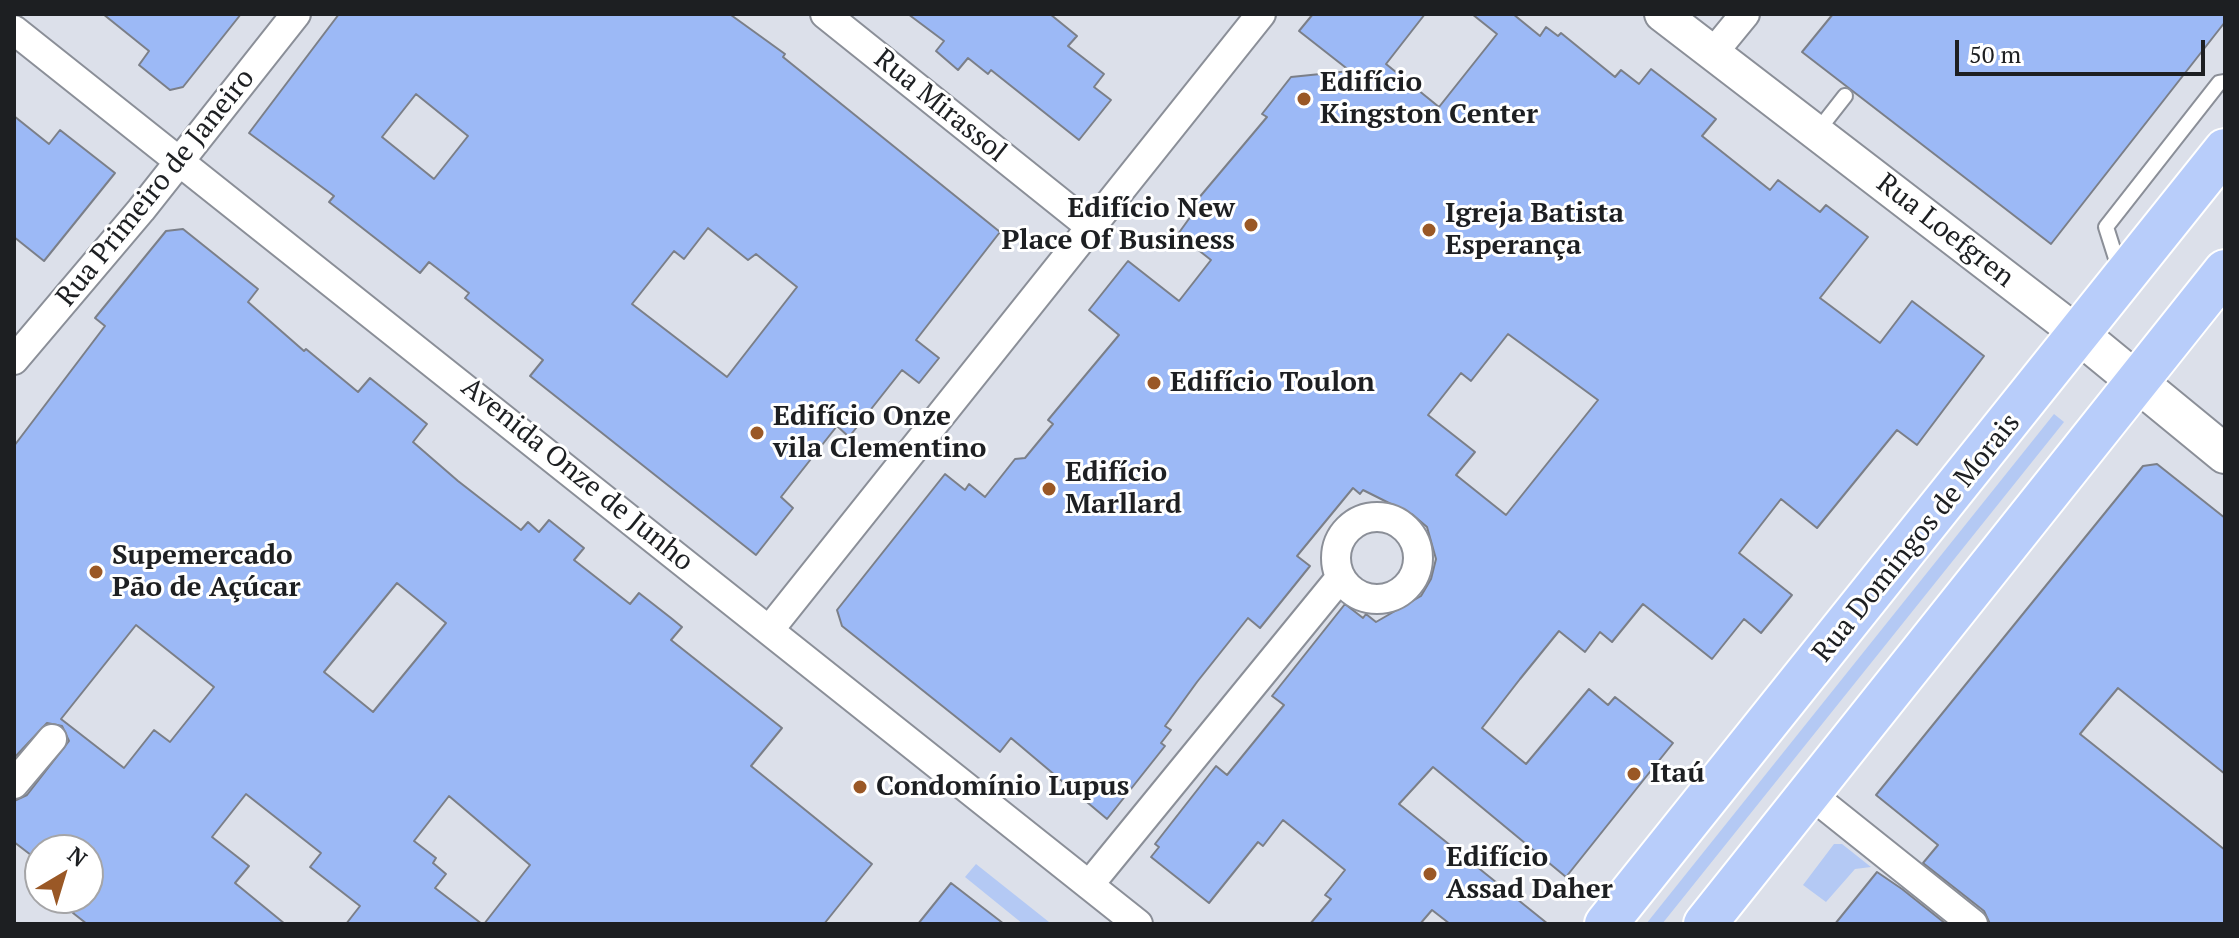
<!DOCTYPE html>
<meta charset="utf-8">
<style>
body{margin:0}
#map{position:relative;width:2239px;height:938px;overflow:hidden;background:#dce0ea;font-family:"PT Serif",serif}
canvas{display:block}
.frame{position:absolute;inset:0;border:16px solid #1d1f22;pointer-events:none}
.north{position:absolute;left:24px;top:834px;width:80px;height:80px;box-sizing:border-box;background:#fff;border:2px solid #a5a5a7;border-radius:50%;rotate:38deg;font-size:22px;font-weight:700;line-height:32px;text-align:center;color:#1d1f22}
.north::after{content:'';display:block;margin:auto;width:28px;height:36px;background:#9a5826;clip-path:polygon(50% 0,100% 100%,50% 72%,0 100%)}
.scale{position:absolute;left:1955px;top:40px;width:250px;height:36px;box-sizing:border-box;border:4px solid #1d1f22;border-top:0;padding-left:10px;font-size:24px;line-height:28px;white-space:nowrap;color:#1d1f22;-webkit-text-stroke:6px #fff;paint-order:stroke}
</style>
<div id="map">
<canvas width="2239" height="938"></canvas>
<div class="frame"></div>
<div class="north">N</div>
<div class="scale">50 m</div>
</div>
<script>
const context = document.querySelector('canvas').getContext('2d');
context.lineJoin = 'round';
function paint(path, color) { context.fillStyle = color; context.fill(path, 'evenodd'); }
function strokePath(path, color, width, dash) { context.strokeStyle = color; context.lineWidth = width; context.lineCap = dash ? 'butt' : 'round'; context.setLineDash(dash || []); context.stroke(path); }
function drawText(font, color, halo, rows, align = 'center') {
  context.font = font + ' "PT Serif",serif'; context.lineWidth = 6; context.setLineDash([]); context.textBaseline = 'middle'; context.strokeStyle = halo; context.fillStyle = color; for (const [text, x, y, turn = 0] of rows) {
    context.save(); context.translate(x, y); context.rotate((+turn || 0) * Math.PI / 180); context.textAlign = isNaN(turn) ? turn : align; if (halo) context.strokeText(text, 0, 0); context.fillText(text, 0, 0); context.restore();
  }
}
const green = new Path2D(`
 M2054 414 2064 422 1662 924H1646Z
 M1834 844H1842L1871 867 1855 869 1826 902 1803 885Z
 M976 864 1049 922 1047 924H1023L965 877Z`);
const building = new Path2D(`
 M103 14H241L183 87 170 90 139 65 149 51Z
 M339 14 731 15 785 54 783 57 1000 232 916 340 939 358 919 383 902 370 849 437 837 426 781 497 793 508 756 555 530 376 543 360 465 298 469 293 429 262 420 273 329 202 334 196 249 133ZM416 94 468 136 434 179 382 137ZM708 228 748 260 756 254 797 287 727 377 632 304 674 251 684 259Z
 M908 14H1050L1077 36 1068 46 1104 74 1094 87 1111 100 1079 140 991 70 988 74 968 58 958 70 936 51 944 41Z
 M1313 14H1425L1386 64 1439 107 1497 34 1472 14H1513L1540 36 1546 27 1558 36 1561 33 1615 77 1621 70 1639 84 1651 69 1716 119 1702 136 1770 190 1778 180 1820 212 1826 205 1868 237 1820 298 1880 343 1912 301 1984 356 1917 445 1897 430 1817 528 1781 499 1739 553 1792 595 1761 633 1744 619 1712 659 1643 604 1612 642 1600 632 1585 652 1559 631 1520 679 1482 728 1526 764 1589 689 1608 705 1615 697 1673 743 1566 877 1433 767 1399 804 1548 924H1450L1432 910 1420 924H1310L1331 899 1325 895 1345 870 1283 820 1263 846 1258 842 1209 903 1151 857 1159 847 1155 844 1216 766 1227 775 1284 705 1272 696 1345 604 1363 618 1366 614 1376 622 1421 596 1431 579 1436 559 1427 527 1413 515 1363 490 1360 494 1353 488 1297 556 1310 566 1260 628 1248 618 1197 682 1165 726 1171 730 1161 743 1165 746 1107 819 1011 738 1000 752 842 626 837 610 945 474 965 490 969 484 985 497 1015 459 1025 458 1053 424 1048 420 1119 335 1089 310 1128 261 1179 301 1211 260 1178 234 1191 216 1187 212 1267 117 1262 114 1291 77 1350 71 1299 31ZM1508 334 1598 400 1506 515 1456 475 1475 452 1428 415 1461 373 1471 381Z
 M1833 14H2225V22L2051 244 1802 52Z
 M14 116 49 144 60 130 115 173 44 261 14 237Z
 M183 229 258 289 248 302 304 351 306 349 358 392 370 378 427 424 413 442 458 481 521 530 528 522 539 532 549 520 584 548 574 560 630 604 639 593 671 618 682 627 671 640 782 728 751 766 872 864 824 924H484L530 865 449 796 414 841 436 858 433 863 446 874 435 888 482 924H346L360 906 310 867 321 853 246 794 212 837 249 866 235 883 285 924H87L73 913 78 906 67 898H88V850H40V862L14 842V801L27 795 69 741 62 726 47 723 14 758V446L105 326 95 318 166 231ZM397 583 446 623 373 712 324 672ZM136 625 214 687 170 742 154 730 124 768 61 719Z
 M2157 464 2225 518V774L2118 688 2080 734 2225 850V924H1990L1984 911 1923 863 1938 845 1876 795 2143 466Z
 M1877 872 1902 889 1946 924H1835Z
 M951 883 1004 924H918Z`);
const service = new Path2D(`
 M1816 133 1845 96
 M2120 271 2106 227 2219 83 2225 82`);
const minor = new Path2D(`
 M825 14 1092 228
 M14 30 1138 924
 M1713 53 1745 14
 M14 360 141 210 296 14
 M1336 558a41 41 0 1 1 82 0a41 41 0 1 1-82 0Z
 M770 629 1261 14
 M14 784 52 739
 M1809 793 1973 924
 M1089 885 1340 578`);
const tertiary = new Path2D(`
 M1662 14 2080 335`);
const secondary = new Path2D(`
 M2080 335 2225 454`);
const primary = new Path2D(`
 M1606 924 2225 150
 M1705 924 2225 271`);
const markers = [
 [1304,99,8,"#9a5826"],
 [1251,225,8,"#9a5826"],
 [1429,230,8,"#9a5826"],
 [1154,383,8,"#9a5826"],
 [757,433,8,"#9a5826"],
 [1049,489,8,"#9a5826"],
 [96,572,8,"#9a5826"],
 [1634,774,8,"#9a5826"],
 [860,787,8,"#9a5826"],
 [1430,874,8,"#9a5826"]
];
const poiNames = [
 ["Edifício",1320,83],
 ["Kingston Center",1320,115],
 ["Edifício New",1235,209,"right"],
 ["Place Of Business",1235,241,"right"],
 ["Igreja Batista",1445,214],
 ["Esperança",1445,246],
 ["Edifício Toulon",1170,383],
 ["Edifício Onze",773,417],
 ["vila Clementino",773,449],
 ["Edifício",1065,473],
 ["Marllard",1065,505],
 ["Supemercado",112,556],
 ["Pão de Açúcar",112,588],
 ["Itaú",1650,774],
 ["Condomínio Lupus",876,787],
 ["Edifício",1446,858],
 ["Assad Daher",1446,890]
];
const streetNames = [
 ["Rua Mirassol",940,106,39],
 ["Rua Primeiro de Janeiro",156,188,-51],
 ["Rua Loefgren",1945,231,38],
 ["Avenida Onze de Junho",577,475,39],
 ["Rua Domingos de Morais",1917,538,-51]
];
paint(green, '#b4c9f4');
paint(building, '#9cb9f6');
strokePath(building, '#7b7f88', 2);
strokePath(service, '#8b8f98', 18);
strokePath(minor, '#8b8f98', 32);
strokePath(tertiary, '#8b8f98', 38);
strokePath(secondary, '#8b8f98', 42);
strokePath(primary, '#fff', 46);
strokePath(service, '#fff', 14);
strokePath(minor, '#fff', 28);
strokePath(tertiary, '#fff', 34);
strokePath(secondary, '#fff', 38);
strokePath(primary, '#b8cdfa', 42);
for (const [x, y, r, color] of markers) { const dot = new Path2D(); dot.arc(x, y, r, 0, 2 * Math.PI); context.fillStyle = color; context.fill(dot); strokePath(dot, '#fff', 3); }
drawText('bold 28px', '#1d1f22', '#fff', poiNames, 'left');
drawText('28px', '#1d1f22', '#fff', streetNames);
</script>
